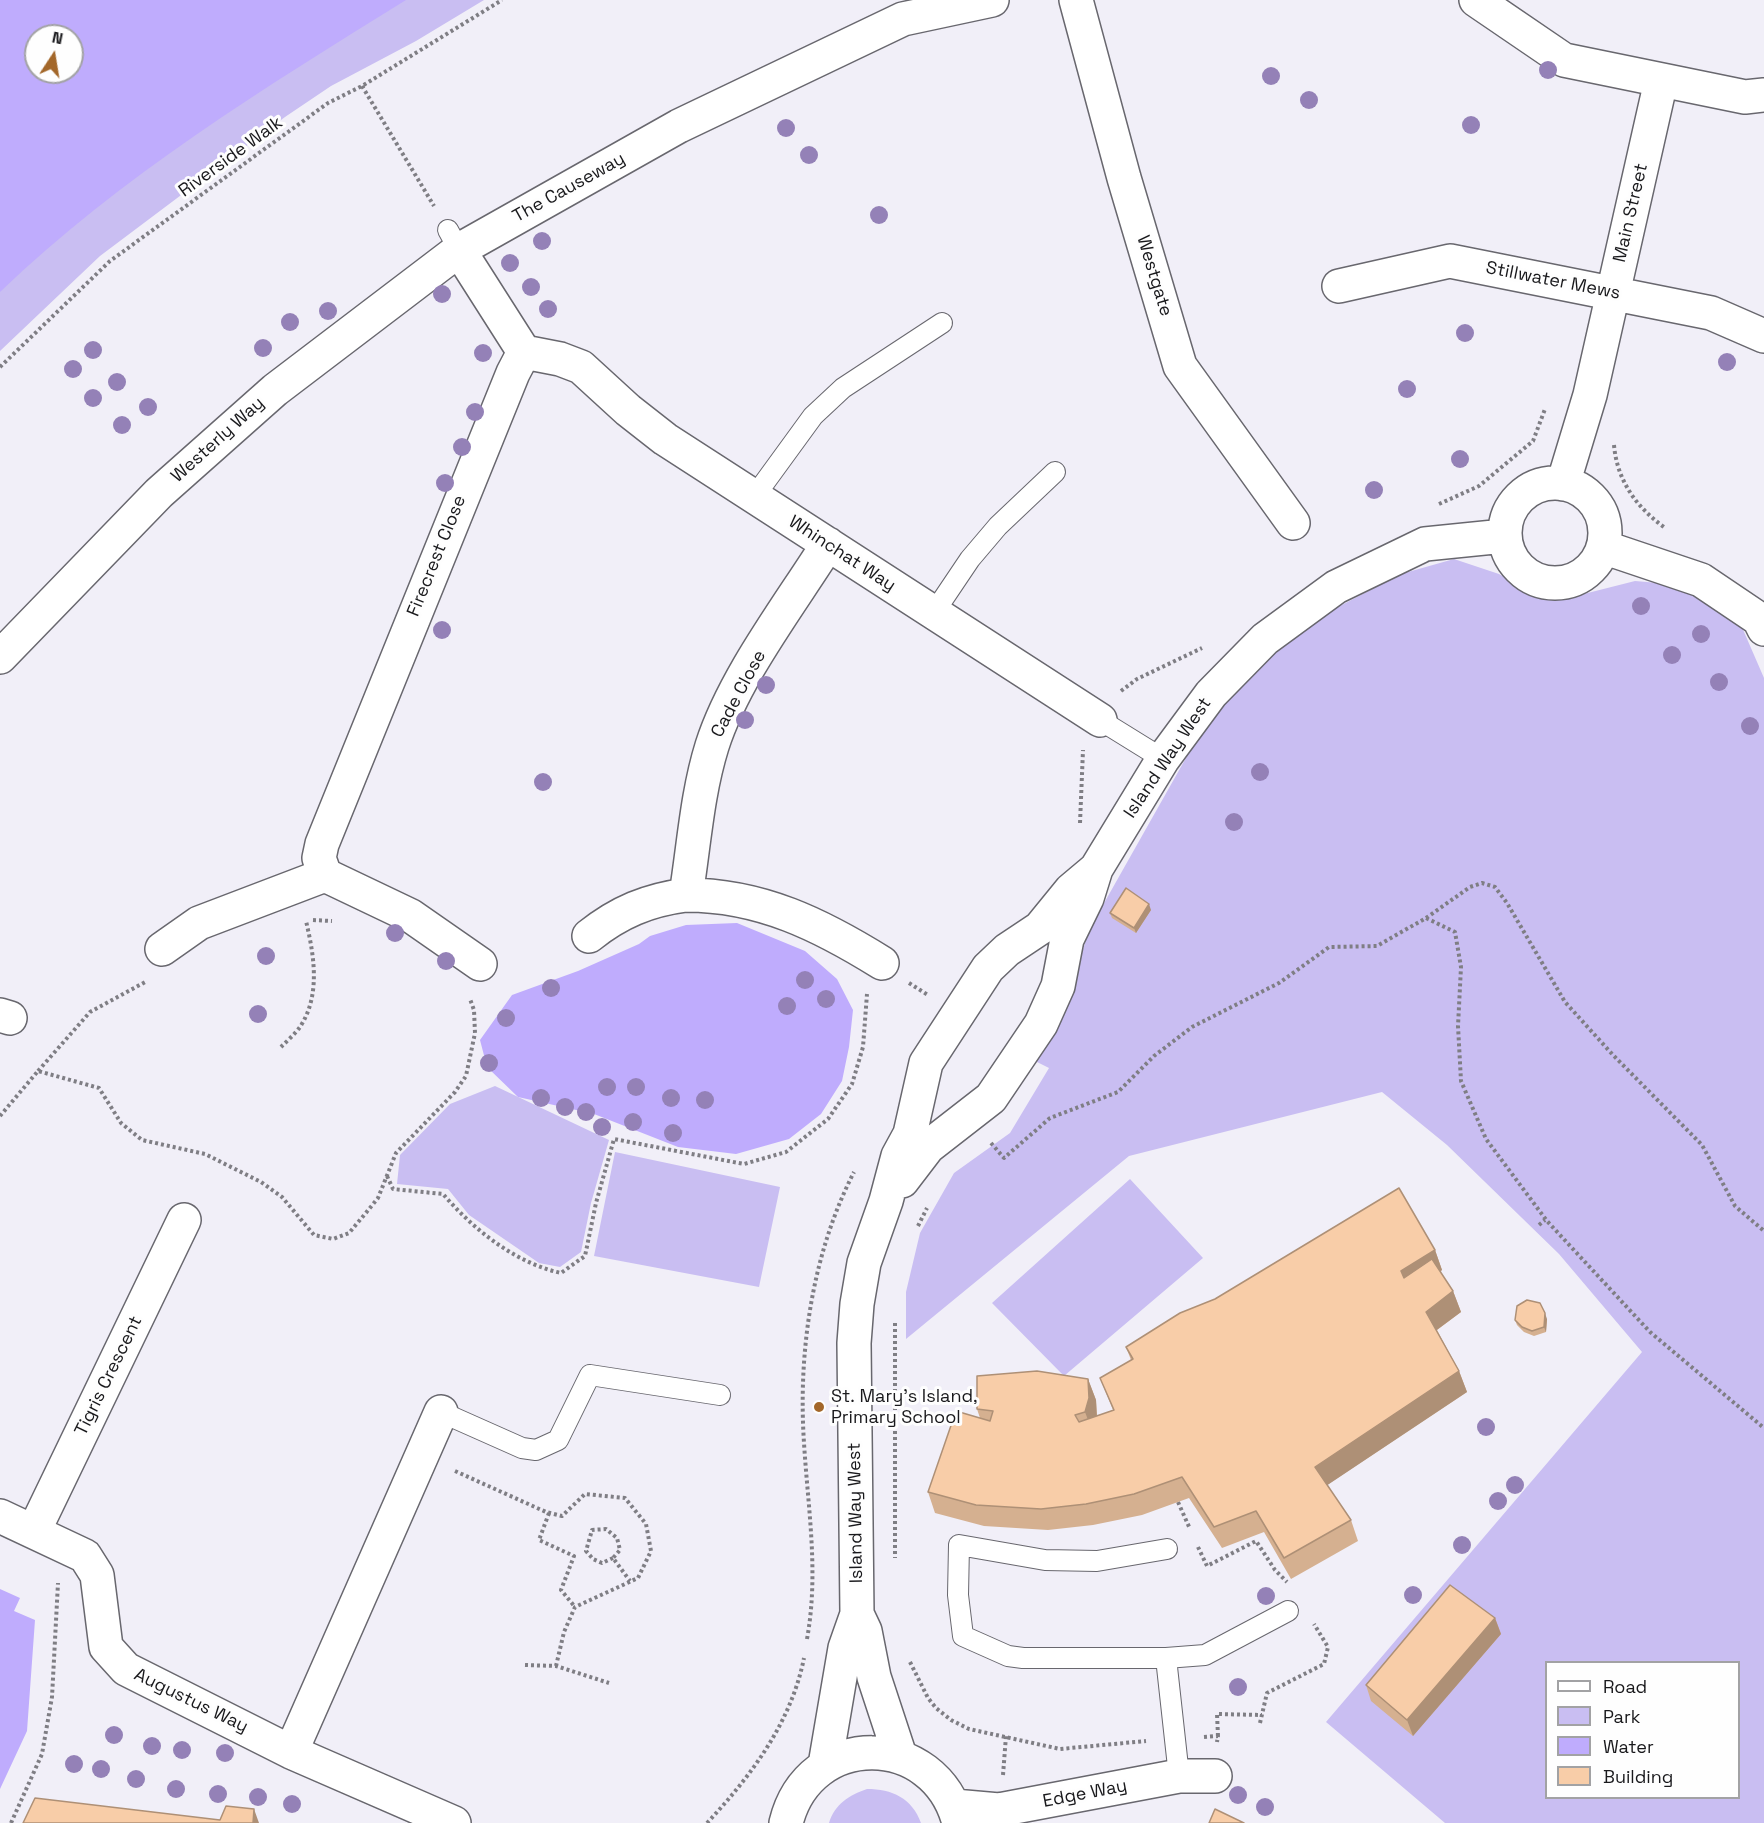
<!DOCTYPE html>
<style>
body{margin:0}
#map{position:relative;width:1764px;height:1823px;overflow:hidden;background:#f1eff8;font-family:"Space Grotesk",sans-serif}
canvas{display:block}
.legend{position:absolute;left:1545px;top:1661px;width:195px;height:138px;box-sizing:border-box;background:#fefefe;border:2px solid #a2a2a4;margin:0;padding:8px 10px;list-style:none;font-size:18px;color:#19191c}
.legend li{display:flex;align-items:center;gap:12px;height:30px}
.legend b{width:30px;border:2px solid #a2a2a4}
.north{position:absolute;left:24px;top:24px;width:60px;height:60px;box-sizing:border-box;background:#fefefe;border:2px solid #a2a2a4;border-radius:50%;rotate:12deg;font-size:16px;font-weight:700;line-height:24px;text-align:center;color:#19191c}
.north::after{content:'';display:block;margin:auto;width:21px;height:27px;background:#a3672a;clip-path:polygon(50% 0,100% 100%,50% 72%,0 100%)}
</style>
<div id="map">
<canvas width="1764" height="1823"></canvas>
<ul class="legend">
<li><b style="height:8px;background:#fff"></b>Road</li>
<li><b style="height:16px;background:#c9bef2"></b>Park</li>
<li><b style="height:16px;background:#bfacfd"></b>Water</li>
<li><b style="height:16px;background:#f8cda8"></b>Building</li>
</ul>
<div class="north">N</div>
</div>
<script>
const context = document.querySelector('canvas').getContext('2d');
context.lineJoin = 'round';
function paint(path, color) { context.fillStyle = color; context.fill(path, 'evenodd'); }
function strokePath(path, color, width, dash) { context.strokeStyle = color; context.lineWidth = width; context.lineCap = dash ? 'butt' : 'round'; context.setLineDash(dash || []); context.stroke(path); }
function drawText(font, color, halo, rows, align = 'center') {
  context.font = font + ' "Space Grotesk",sans-serif'; context.lineWidth = 6; context.setLineDash([]); context.textBaseline = 'middle'; context.strokeStyle = halo; context.fillStyle = color; for (const [text, x, y, turn = 0] of rows) {
    context.save(); context.translate(x, y); context.rotate((+turn || 0) * Math.PI / 180); context.textAlign = isNaN(turn) ? turn : align; if (halo) context.strokeText(text, 0, 0); context.fillText(text, 0, 0); context.restore();
  }
}
const green = new Path2D(`
 M123 0H484L416 41 331 86 285 117 100 256 0 351V108L72 72Z
 M1454 559 1499 574 1533 594 1564 599 1635 581 1670 584 1711 599 1741 625 1764 678V1823H1445L1326 1722 1642 1352 1559 1254 1447 1145 1382 1092 1129 1156 906 1339V1292L920 1233 954 1173 1010 1133 1049 1068 1031 1059 1069 992 1090 928 1217 703 1313 620 1401 574ZM1546 1662H1738V1798H1546Z
 M495 1086 609 1140 591 1203 581 1252 560 1267 539 1263 469 1215 448 1189 397 1184 400 1155 450 1104Z
 M615 1152 780 1187 759 1287 594 1256Z
 M1130 1179 1203 1258 1064 1376 992 1303Z
 M867 1789C892 1789 912 1798 921 1823H829C835 1804 849 1795 867 1789Z`);
const water = new Path2D(`
 M0 0H406C264 88 121 176 0 292ZM36 36H72V72H36Z
 M737 923 805 951 837 979 853 1010 849 1047 842 1081 821 1114 789 1139 736 1154 678 1147 594 1114 518 1097 487 1067 480 1040 512 995 578 971 639 944 650 936 686 925Z
 M0 1589 20 1598 14 1611 35 1620 27 1731 0 1789Z`);
const path = new Path2D(`
 M362 86 434 206
 M0 367 110 261 328 103 362 86 502 0
 M1614 445C1617 480 1636 507 1664 527
 M1439 504 1479 486 1533 441 1545 409
 M1121 691 1137 679 1202 648
 M1080 823 1083 750
 M1426 918 1470 887 1482 883 1495 887 1507 903 1565 1002 1613 1055 1702 1145 1735 1206 1764 1231
 M313 920 332 921
 M909 983 928 995
 M281 1047C287 1041 295 1034 300 1027 321 995 314 955 306 921
 M38 1071 90 1012 147 981
 M0 1116 38 1071 99 1088 121 1123 142 1140 205 1154 261 1182 282 1197 314 1235 333 1239 349 1233 365 1214 378 1198 396 1153 455 1092 466 1076 475 1033 474 1010 470 999
 M991 1143 1004 1158 1050 1118 1118 1092 1154 1056 1192 1027 1279 983 1329 947 1377 946 1426 918 1455 932 1461 967 1458 1026 1461 1081 1486 1139 1547 1221 1650 1332 1764 1428
 M387 1176 393 1189 443 1194C473 1229 515 1263 561 1273L585 1256 596 1203 614 1139 744 1164 786 1152 828 1119 852 1084 863 1047 867 994
 M1539 1225 1545 1220
 M918 1226 927 1208
 M895 1323V1558
 M455 1471 546 1512 562 1516 585 1494 625 1498 646 1524 651 1551 638 1578 575 1607 564 1632 556 1666
 M1178 1502 1190 1529
 M549 1513 539 1540 574 1556 561 1590 575 1607
 M1198 1547 1207 1566 1256 1541 1275 1570 1287 1582
 M613 1558 602 1563 593 1559 586 1551 592 1530 606 1529 617 1538 620 1550 613 1558 630 1581
 M807 1639C819 1573 808 1509 804 1443 798 1352 812 1254 854 1172
 M910 1662 928 1698 936 1708 951 1720 969 1729 1060 1749 1146 1741
 M525 1665 556 1666 609 1683
 M1260 1723 1267 1693 1324 1664 1328 1647 1314 1624
 M1218 1736 1217 1714 1262 1715
 M1204 1737 1218 1736 1217 1742
 M1003 1775 1006 1736
 M11 1823 42 1754 52 1697 58 1583
 M707 1823C751 1776 791 1723 804 1658`);
const service = new Path2D(`
 M448 230 459 250
 M754 497 813 416 843 388 942 323
 M933 614 970 559 998 526 1055 472
 M1100 720 1163 759
 M441 1412 522 1448 536 1450 558 1440 590 1375 720 1395
 M1167 1549 1097 1561 1045 1560 959 1545 958 1595 963 1636 1008 1656 1023 1658H1166L1179 1776
 M1166 1658 1205 1655 1288 1611`);
const minor = new Path2D(`
 M1076 0 1124 178 1180 366 1293 523
 M1476 0 1564 60 1745 97 1764 95
 M1339 286 1450 261 1711 313 1764 336
 M524 352 560 359 581 367 628 410 665 439 1100 720
 M1505 533a50 50 0 1 1 100 0a50 50 0 1 1-100 0Z
 M1563 484 1590 395 1661 81
 M1603 547 1701 580 1759 619 1764 629
 M0 657 159 493 275 390 459 250 679 126 903 19 992 0
 M325 875 411 916 480 964
 M686 895C761 895 821 925 882 963
 M589 936C619 912 648 900 686 895 694 845 697 794 712 746 734 677 789 606 828 544
 M162 949 199 923 325 875 319 858 322 844 513 373 524 352 459 250
 M0 1015 10 1018
 M902 1181 928 1147 991 1098 1041 1024 1058 986 1067 939 1087 898 1096 869 1163 759 1211 694 1265 639 1336 587 1425 544 1504 536
 M0 1516 85 1556 97 1575 106 1647 126 1669 291 1752 454 1823
 M34 1531 184 1220
 M857 1614 865 1631 874 1677 900 1756
 M291 1752 441 1412
 M825 1765 845 1648 857 1614 854 1343 857 1304 864 1263 886 1201 898 1156 910 1134 926 1063 988 968 1007 950 1040 928 1071 890 1096 869
 M954 1806 999 1810 1179 1776H1215
 M786 1823C809 1729 935 1730 959 1823`);
const trees = [
 [1548,70],
 [1271,76],
 [1309,100],
 [1471,125],
 [786,128],
 [809,155],
 [879,215],
 [542,241],
 [510,263],
 [531,287],
 [442,294],
 [548,309],
 [328,311],
 [290,322],
 [1465,333],
 [263,348],
 [93,350],
 [483,353],
 [1727,362],
 [73,369],
 [117,382],
 [1407,389],
 [93,398],
 [148,407],
 [475,412],
 [122,425],
 [462,447],
 [1460,459],
 [445,483],
 [1374,490],
 [1641,606],
 [442,630],
 [1701,634],
 [1672,655],
 [1719,682],
 [766,685],
 [745,720],
 [1750,726],
 [1260,772],
 [543,782],
 [1234,822],
 [395,933],
 [266,956],
 [446,961],
 [805,980],
 [551,988],
 [826,999],
 [787,1006],
 [258,1014],
 [506,1018],
 [489,1063],
 [607,1087],
 [636,1087],
 [541,1098],
 [671,1098],
 [705,1100],
 [565,1107],
 [586,1112],
 [633,1122],
 [602,1127],
 [673,1133],
 [1486,1427],
 [1515,1485],
 [1498,1501],
 [1462,1545],
 [1413,1595],
 [1266,1596],
 [1238,1687],
 [114,1735],
 [152,1746],
 [182,1750],
 [225,1753],
 [74,1764],
 [101,1769],
 [136,1779],
 [176,1789],
 [218,1794],
 [1238,1795],
 [258,1797],
 [292,1804],
 [1265,1807]
];
const wall = new Path2D(`
 M1151 910 1136 933 1112 918 1110 913Z
 M1435 1250 1442 1270 1440 1272 1453 1291 1461 1312 1437 1330 1459 1371 1467 1392 1327 1485 1351 1520 1358 1541 1291 1579 1264 1532 1222 1548 1189 1498 1142 1515 1093 1525 1048 1530 984 1526 935 1513 928 1492 980 1418 977 1409 1088 1379 1096 1400 1097 1416 1113 1410 1100 1378 1131 1360 1126 1347Z
 M1547 1319 1546 1332 1534 1336 1524 1332 1517 1325 1515 1320Z
 M1495 1618 1501 1634 1413 1736 1371 1701 1366 1685Z`);
const shadedWall = new Path2D(`
 M1149 904 1151 910 1136 933 1134 928Z
 M1435 1250 1442 1270 1409 1292 1401 1271Z
 M1453 1291 1461 1312 1434 1332 1426 1312Z
 M1545 1313 1547 1319 1546 1332 1544 1327Z
 M1459 1371 1467 1392 1323 1488 1315 1467Z
 M1088 1379 1096 1400 1097 1419 1093 1433 1085 1412Z
 M1495 1618 1501 1634 1413 1736 1407 1720Z
 M254 1809 259 1823H253Z`);
const building = new Path2D(`
 M1126 888 1149 904 1134 928 1110 913Z
 M1399 1188 1435 1250 1401 1271 1404 1278 1432 1259 1453 1291 1426 1312 1459 1371 1315 1467 1351 1520 1284 1558 1256 1511 1214 1527 1182 1477 1134 1494 1086 1504 1041 1509 976 1505 928 1492 956 1411 990 1421 993 1411 977 1409V1376L1037 1371 1088 1379 1089 1398 1085 1412 1075 1415 1079 1422 1114 1410 1100 1378 1133 1359 1126 1347 1180 1313 1215 1299Z
 M1527 1300 1540 1303 1545 1313 1544 1327 1532 1331 1522 1327 1515 1320 1517 1306Z
 M1450 1585 1495 1618 1407 1720 1366 1685Z
 M35 1798 220 1820 226 1806 254 1809 253 1823H23Z
 M1215 1809 1244 1823H1209Z`);
const markers = [
 [819,1407,6,"#a3672a"]
];
const streetNames = [
 ["Riverside Walk",231,157,-36],
 ["The Causeway",569,188,-29],
 ["Main Street",1631,213,-77],
 ["Westgate",1154,276,73],
 ["Stillwater Mews",1553,281,11],
 ["Westerly Way",218,440,-42],
 ["Whinchat Way",842,554,33],
 ["Firecrest Close",437,556,-68],
 ["Cade Close",739,694,-62],
 ["Island Way West",1168,758,-56],
 ["Tigris Crescent",109,1376,-64],
 ["Island Way West",856,1513,-91],
 ["Augustus Way",191,1701,26],
 ["Edge Way",1085,1794,-11]
];
const poiNames = [
 ["St. Mary's Island,",831,1397],
 ["Primary School",831,1418]
];
paint(green, '#c9bef2');
paint(water, '#bfacfd');
strokePath(service, '#68676e', 22);
strokePath(minor, '#68676e', 36);
strokePath(path, '#7f7e84', 4, [3, 3]);
strokePath(service, '#fff', 20);
strokePath(minor, '#fff', 33);
context.fillStyle = '#9481b7';
for (const [x, y] of trees) { context.beginPath(); context.arc(x, y, 9, 0, 2 * Math.PI); context.fill(); }
paint(wall, '#d5b090');
paint(shadedWall, '#ae9076');
paint(building, '#f8cda8');
strokePath(building, '#ae9076', 1.5);
for (const [x, y, r, color] of markers) { const dot = new Path2D(); dot.arc(x, y, r, 0, 2 * Math.PI); context.fillStyle = color; context.fill(dot); strokePath(dot, '#fefefe', 2); }
drawText('18px', '#19191c', '#fefefe', streetNames);
drawText('18px', '#19191c', '#fefefe', poiNames, 'left');
</script>
